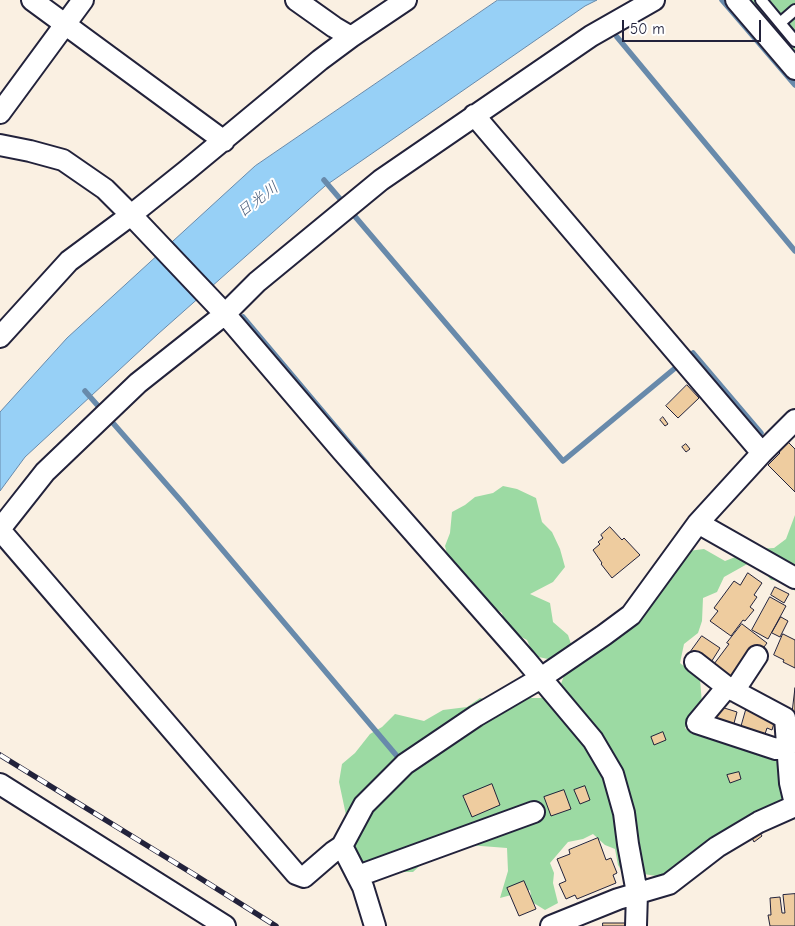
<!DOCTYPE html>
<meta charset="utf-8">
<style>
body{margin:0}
#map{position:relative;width:795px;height:926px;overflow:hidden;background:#faf0e2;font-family:"Comic Neue",sans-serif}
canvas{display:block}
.scale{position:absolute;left:622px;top:20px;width:139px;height:22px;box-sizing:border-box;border:2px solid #22223b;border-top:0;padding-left:6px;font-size:15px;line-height:18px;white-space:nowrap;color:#22223b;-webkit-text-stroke:4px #fff;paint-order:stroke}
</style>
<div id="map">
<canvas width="795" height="926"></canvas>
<div class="scale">50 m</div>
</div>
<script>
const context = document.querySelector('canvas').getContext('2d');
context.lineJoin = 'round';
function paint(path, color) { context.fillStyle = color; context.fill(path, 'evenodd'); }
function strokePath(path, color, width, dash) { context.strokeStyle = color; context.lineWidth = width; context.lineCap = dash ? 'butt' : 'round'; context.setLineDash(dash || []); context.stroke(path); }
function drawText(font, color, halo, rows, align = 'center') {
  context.font = font + ' "Comic Neue","Klee One",sans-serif'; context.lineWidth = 4; context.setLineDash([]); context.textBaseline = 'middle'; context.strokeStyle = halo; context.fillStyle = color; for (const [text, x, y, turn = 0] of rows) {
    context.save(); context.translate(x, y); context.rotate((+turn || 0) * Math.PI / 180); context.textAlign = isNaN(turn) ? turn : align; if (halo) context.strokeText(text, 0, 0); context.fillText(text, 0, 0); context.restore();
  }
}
const green = new Path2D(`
 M749 0H795V75L790 57 794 52 778 32H772L748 8Z
 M503 486 517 489 536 498 542 522 552 532 560 549 565 567 553 582 530 594 550 603 553 622 568 635 573 650 595 649 608 646 621 628 642 619 648 604 663 590 667 571 682 563 688 551 704 549 725 561 756 549 774 548 786 539 795 515V591L786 581 771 580 761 568 749 563 724 577 717 592 703 598 702 621 698 633 684 644 680 663 700 679 702 704 685 728 692 734 693 727 782 757 786 802 698 854 696 850V853L662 877 644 874 629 883 618 865 615 849 605 845 593 834 583 839 568 842 550 863 554 873 553 883 558 903 545 910 532 902 530 890 500 898 508 871 507 848 468 845 429 857 413 872H392L358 863 352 850 354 836 346 815 339 782 342 764 355 753 370 734 382 727 395 714 424 721 443 710 467 707 480 698 501 703 519 698H541L561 684 566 670 548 659 534 656 527 640 506 629 502 613 477 595 464 573 449 562 445 546 450 533 452 512 465 505 475 497 493 493Z`);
const water = new Path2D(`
 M498 0H597L585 6 325 186 158 334 25 457 0 491V412L67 338 255 166Z`);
const stream = new Path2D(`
 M722 0 795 85
 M617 37 795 251
 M324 180 563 461 680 364
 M243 317 367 464
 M693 353 761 433
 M85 391 182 502 402 762`);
const building = new Path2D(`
 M687 385 699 398 678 418 666 406Z
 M663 417 668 424 665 426 660 420Z
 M786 440 795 449V492L768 465 780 453 776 449Z
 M686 444 690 449 686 452 682 447Z
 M610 527 622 540 624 538 640 555 612 578 601 564 602 563 593 550 600 544 598 542 603 538 601 535Z
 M748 573 762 583 754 595 757 597 750 607 754 610 745 621 743 620 731 636 710 621 718 611 714 608 734 581 740 585Z
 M775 587 789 594 784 603 771 595Z
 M770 597 786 606 768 639 752 630Z
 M781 617 788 621 780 637 772 633Z
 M742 624 767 643 761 651 755 646 747 657 731 683 711 668 729 644 727 643Z
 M783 634 795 640V668L783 662 784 660 774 655Z
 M702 636 720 648 708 667 689 654Z
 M795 688V717L792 716Z
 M718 706 737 712 733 727 714 721Z
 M746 710 770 717 769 721 774 723 772 730 767 728 765 734 763 733 762 737 740 731Z
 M663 732 666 740 654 745 651 737Z
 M739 772 741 779 730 783 727 775Z
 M492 784 500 805 472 817 463 796Z
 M585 786 590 800 580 804 574 790Z
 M564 790 571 809 551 816 544 797Z
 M760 833 762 836 754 842 752 838Z
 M598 838 606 860 611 858 617 873 613 875 616 883 577 899 575 895 566 899 559 884 566 881 557 859 570 854 569 850Z
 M524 881 536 909 519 916 507 888Z
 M795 894V926H770L768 915H771L770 898 780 897 782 913H785L783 895Z
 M603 923H627V926H603Z`);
const lane = new Path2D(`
 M761 0 795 41
 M780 23 795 10`);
const street = new Path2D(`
 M32 0 224 141
 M296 0 334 27 351 37
 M736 0 795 69
 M0 113 83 0
 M474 115 762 453
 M0 145 30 151 63 160 105 189 135 219 225 314 342 451 525 659 593 740 613 774 624 813 628 844 637 893 636 926
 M0 337 69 261 131 215 186 171 320 60 351 37 406 0
 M698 523 795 578
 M0 529 45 472 138 383 225 314 257 282 381 180 591 36 654 0
 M0 530 296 874 304 877 333 852 342 846 364 805 405 764 476 716 541 678 604 635 631 615 698 523 762 453 795 420
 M695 662 727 687 785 718 790 783 795 804
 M727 687 697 723 776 749 787 746
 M734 691 757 656
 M0 784 225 926
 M342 846 363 887 375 926
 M358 876 534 812
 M551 926 618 899 669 884 717 847 759 822 795 806`);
const rail = new Path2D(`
 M0 755 195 875 276 926`);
const waterNames = [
 ["日光川",258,200,-37]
];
paint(green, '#9cdaa3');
paint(water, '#97d0f6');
strokePath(water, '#688aab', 1);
strokePath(stream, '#688aab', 5.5);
paint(building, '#eecc9f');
strokePath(building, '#22223b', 1);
strokePath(lane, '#22223b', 14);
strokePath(street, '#22223b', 24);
strokePath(lane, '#fff', 10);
strokePath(street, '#fff', 20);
strokePath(rail, '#22223b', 5.5);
strokePath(rail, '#fff', 4, [11]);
drawText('italic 16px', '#4b5f7c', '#fff', waterNames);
</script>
